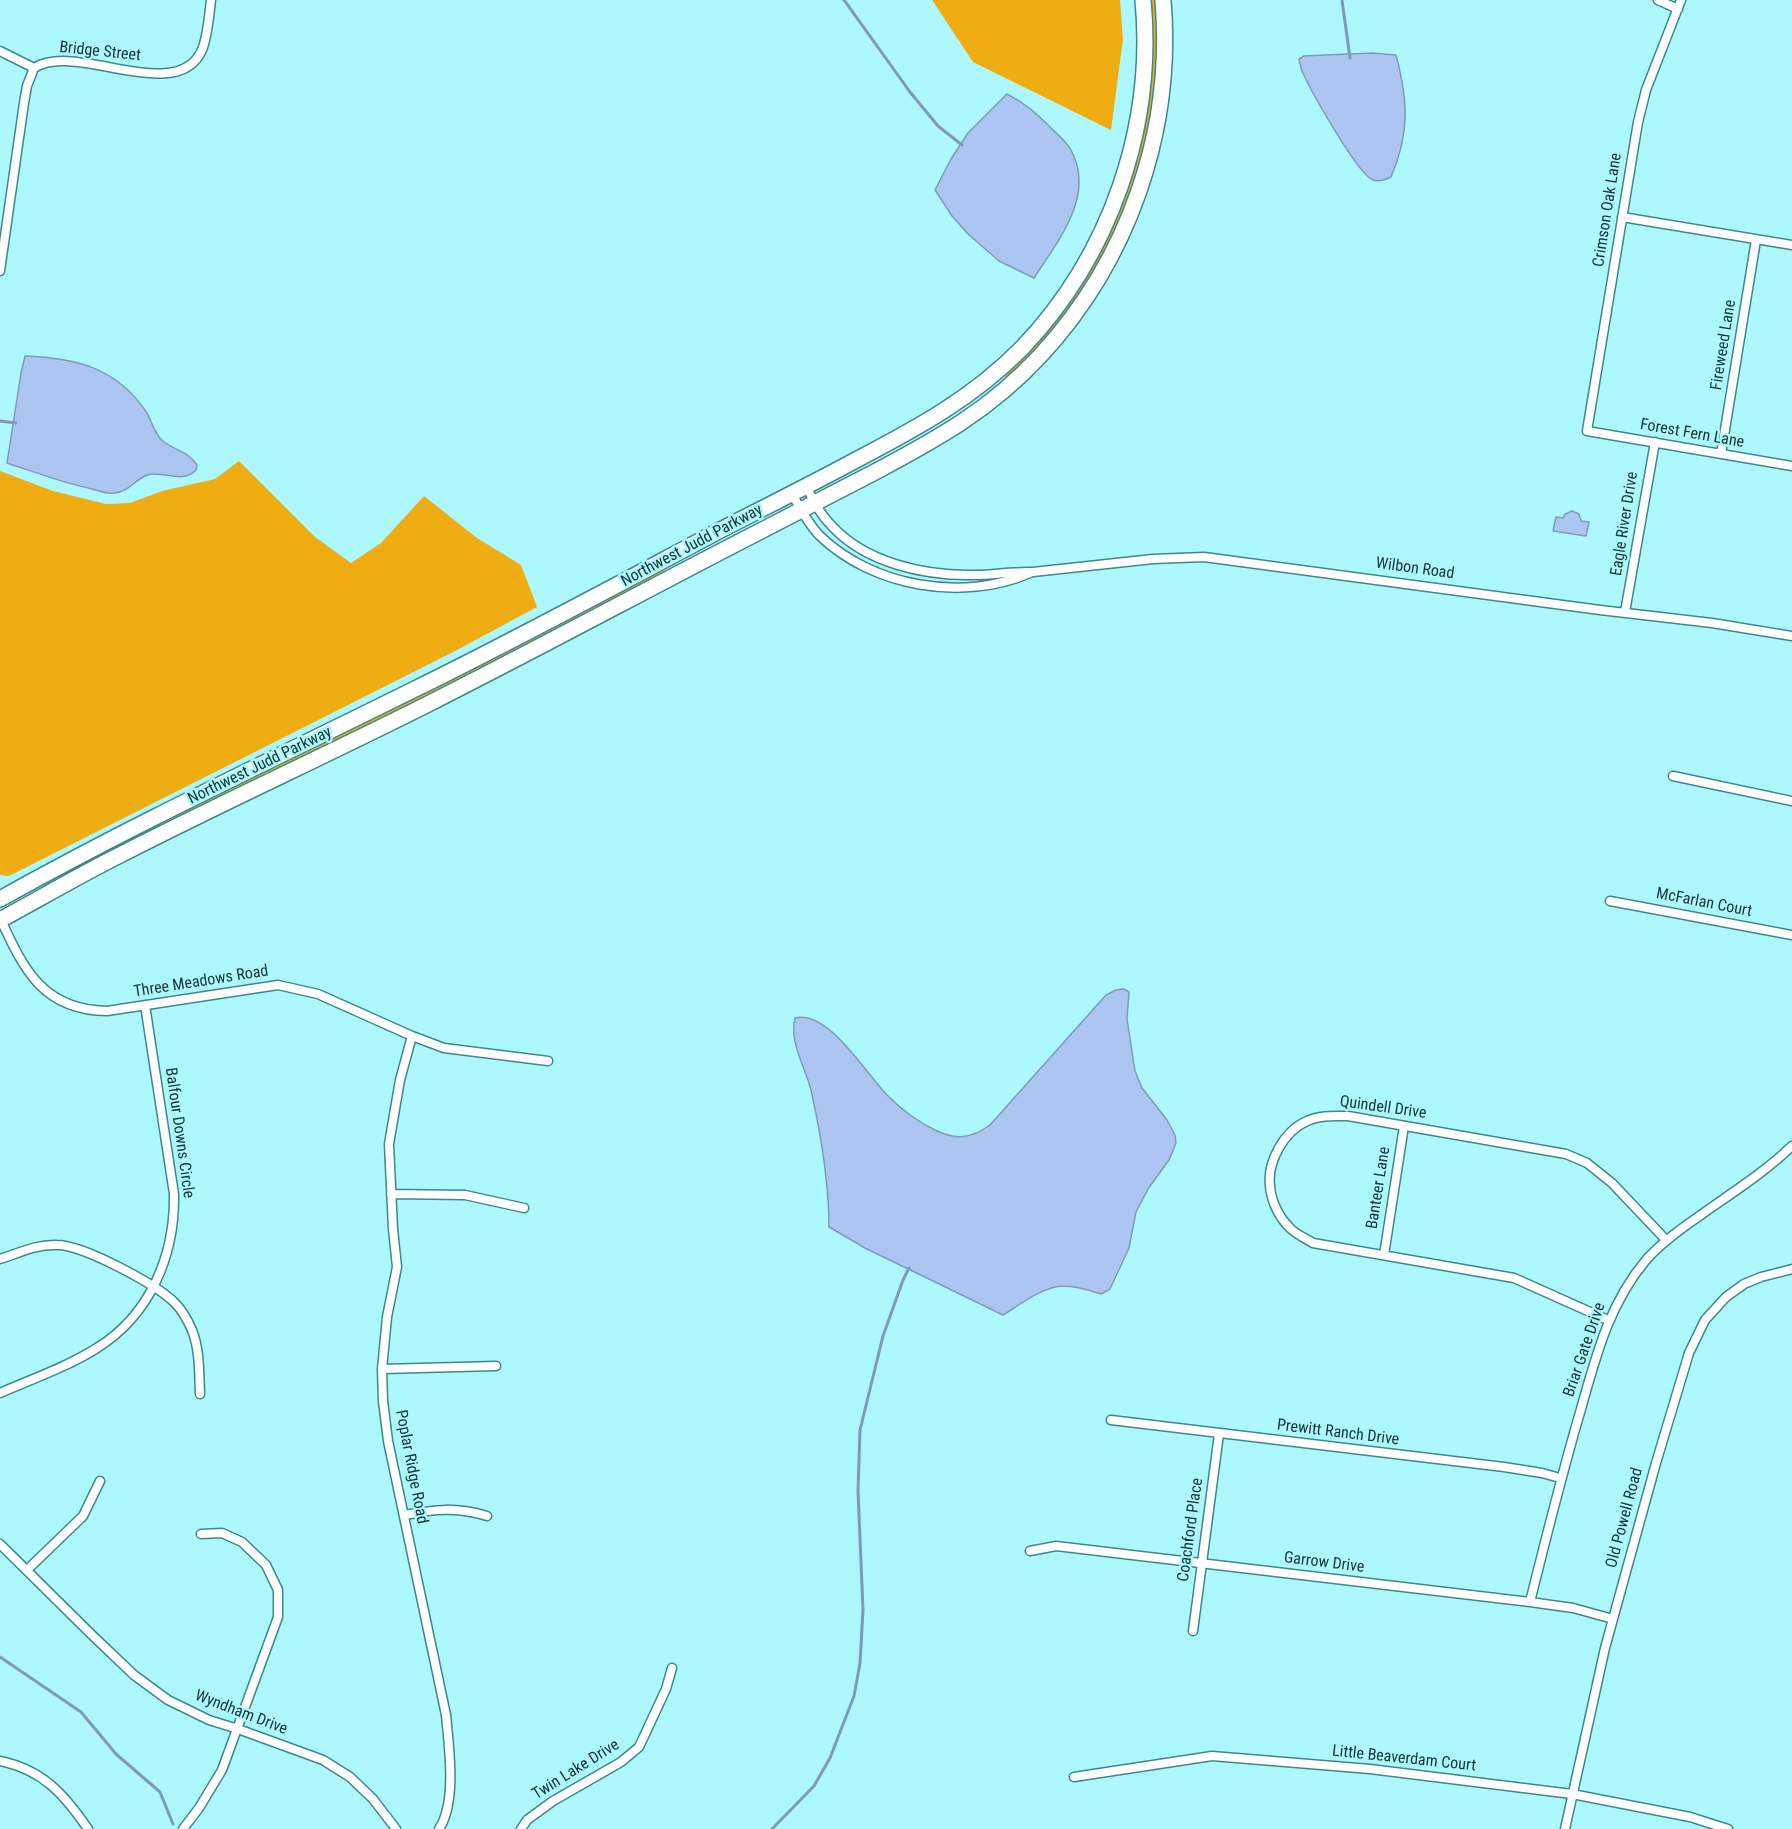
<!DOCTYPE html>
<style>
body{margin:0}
canvas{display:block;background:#adf8fc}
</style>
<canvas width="1792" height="1829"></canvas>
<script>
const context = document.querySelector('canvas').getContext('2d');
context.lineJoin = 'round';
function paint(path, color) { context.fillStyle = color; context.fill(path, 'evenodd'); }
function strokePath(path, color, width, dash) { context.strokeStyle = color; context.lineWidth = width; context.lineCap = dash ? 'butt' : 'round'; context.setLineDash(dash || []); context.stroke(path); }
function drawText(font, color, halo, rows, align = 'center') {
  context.font = font + ' "Roboto Condensed",sans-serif'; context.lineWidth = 5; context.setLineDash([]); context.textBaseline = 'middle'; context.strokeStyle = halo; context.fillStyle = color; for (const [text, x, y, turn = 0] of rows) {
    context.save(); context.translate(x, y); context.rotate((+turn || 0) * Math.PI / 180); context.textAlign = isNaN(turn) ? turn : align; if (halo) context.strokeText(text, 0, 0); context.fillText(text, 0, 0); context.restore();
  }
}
const green = new Path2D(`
 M932 0H1120L1123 39 1111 130 973 62Z
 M1149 0H1157V82L1143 161 1120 223 1093 276 1047 339 1008 379 1005 376 1038 339 1115 218Z
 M239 461 315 537 351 563 381 543 424 496 477 538 521 565 537 607 457 650 9 876 0 875V471L53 491 106 504 130 503 162 491 215 479Z
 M662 568 664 571 641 587 407 708 142 837 140 834 159 821Z`);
const water = new Path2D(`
 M1372 53 1396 55C1408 100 1410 133 1391 177 1385 180 1379 182 1373 180 1358 175 1311 91 1303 73 1301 69 1300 64 1299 59L1304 56Z
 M1007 94C1025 103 1037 114 1051 128 1058 135 1068 143 1072 152 1095 197 1057 242 1034 278L999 261 968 234 952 216 935 190 951 159 968 133Z
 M25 356C75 358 115 367 145 410 152 420 154 435 164 442 177 452 185 449 197 465L196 470C184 483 167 473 152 474 138 475 130 492 115 493 108 494 99 491 92 489 63 483 35 472 7 463L21 373Z
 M1572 511 1579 514 1581 521 1589 522 1586 536 1553 531 1556 517 1563 518 1565 514Z
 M1124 989 1129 992 1127 1019 1135 1071 1142 1088 1167 1120 1175 1135 1176 1143 1169 1160 1148 1189 1136 1212 1129 1248 1110 1289 1101 1294C1089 1290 1076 1286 1063 1286 1044 1286 1019 1305 1003 1315L865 1248 829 1227C829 1180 821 1135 811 1090 805 1066 789 1043 795 1018 828 1009 867 1075 887 1095 901 1109 916 1121 935 1130 955 1140 971 1139 990 1125L1106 995 1116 990Z`);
const stream = new Path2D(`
 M844 0 910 92 938 126 962 145
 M1342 0 1350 58
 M0 421 16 423
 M0 1657 81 1712 116 1754 160 1792 173 1824
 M772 1829 814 1786 830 1758 854 1696 860 1663 863 1610 858 1491 860 1430 883 1336 903 1280 909 1268`);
const street = new Path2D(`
 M1658 0 1678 9
 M1681 0 1646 90 1638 122 1587 431 1792 466
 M0 51 34 68
 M1622 217 1792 245
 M0 271 24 103 27 86 34 68C76 41 177 106 202 50 208 35 209 16 211 0
 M1721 454 1756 240
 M806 486C813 500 820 514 831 525 865 563 925 576 974 575 994 575 1013 571 1033 572L1153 559 1204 557 1600 610 1712 623 1792 636
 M792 494C800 508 808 524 820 536 873 587 963 602 1030 573
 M1625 612 1655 442
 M1673 776 1792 801
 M1610 901 1792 935
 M0 918C24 970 43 1010 107 1011L278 985 318 994 412 1036 444 1048 548 1061
 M412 1036 400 1080 389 1144 393 1229 397 1267 387 1317 382 1369 383 1401 388 1441 446 1715C449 1747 457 1802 439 1829
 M391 1194 465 1195 524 1208
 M1384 1255 1404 1126
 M0 1259C19 1253 37 1244 57 1245 83 1245 156 1284 175 1303 182 1310 188 1321 192 1330 200 1350 199 1373 200 1394
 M1608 1320 1514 1278 1313 1243C1305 1238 1295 1234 1289 1227 1279 1217 1271 1201 1270 1186 1267 1162 1284 1131 1307 1121 1320 1115 1334 1116 1348 1116L1566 1154 1587 1163 1612 1183 1666 1240
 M382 1369 496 1366
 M0 1393C32 1379 67 1367 97 1348 150 1315 175 1256 174 1194L145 1005
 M1111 1420 1504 1467 1542 1473 1560 1478
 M405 1515C435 1509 456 1507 487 1516
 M0 1544 92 1635 134 1675 168 1700 209 1720 238 1729 323 1760 350 1777 373 1799 396 1829
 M1030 1551 1056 1546 1530 1602 1573 1608 1613 1619
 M27 1570 83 1516 100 1481
 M1530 1602C1546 1538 1562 1473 1581 1409 1596 1356 1609 1304 1646 1260 1661 1243 1679 1230 1698 1217 1730 1194 1764 1173 1792 1146
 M1193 1631 1219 1434
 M0 1761C43 1770 64 1794 88 1829
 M1074 1777 1212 1756 1370 1769 1572 1794 1690 1817 1728 1829
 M183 1829 199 1808 222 1770 278 1617V1590L266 1565 242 1542 222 1533 201 1534
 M521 1829 527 1820 553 1801 621 1762 639 1747 666 1689 672 1668
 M1565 1829 1605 1648 1656 1463 1689 1353 1705 1320 1726 1297 1744 1284 1761 1277 1792 1269`);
const highway = new Path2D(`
 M0 899C136 823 276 758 415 689 515 640 613 587 711 535 759 510 808 486 856 460 917 428 973 398 1022 348 1110 256 1155 127 1143 0
 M0 920C39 899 78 876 118 856 221 803 327 755 430 703 527 654 622 603 718 553 770 526 821 500 873 473 937 439 990 410 1040 356 1129 260 1174 130 1163 0`);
const streetNames = [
 ["Bridge Street",100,52,6],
 ["Crimson Oak Lane",1608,210,-81],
 ["Fireweed Lane",1724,345,-81],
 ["Forest Fern Lane",1692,434,10],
 ["Eagle River Drive",1625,524,-81],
 ["Northwest Judd Parkway",692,546,-28],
 ["Wilbon Road",1415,569,8],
 ["Northwest Judd Parkway",260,766,-26],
 ["McFarlan Court",1704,903,11],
 ["Three Meadows Road",201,982,-9],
 ["Quindell Drive",1383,1108,8],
 ["Balfour Downs Circle",179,1133,82],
 ["Banteer Lane",1379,1188,-81],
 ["Briar Gate Drive",1585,1350,-71],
 ["Prewitt Ranch Drive",1338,1433,7],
 ["Poplar Ridge Road",411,1467,79],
 ["Old Powell Road",1625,1518,-75],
 ["Coachford Place",1191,1530,-82],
 ["Garrow Drive",1324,1563,7],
 ["Wyndham Drive",241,1713,21],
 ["Little Beaverdam Court",1404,1759,6],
 ["Twin Lake Drive",576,1770,-32]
];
paint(green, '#efad13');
paint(water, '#acc6f1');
strokePath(water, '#7f9ab9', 1.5);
strokePath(stream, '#7f9ab9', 3);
strokePath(street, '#3e888c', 11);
strokePath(highway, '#3e888c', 18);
strokePath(street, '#fff', 8);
strokePath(highway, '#fff', 15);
drawText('16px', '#153436', '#adf8fc', streetNames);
</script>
